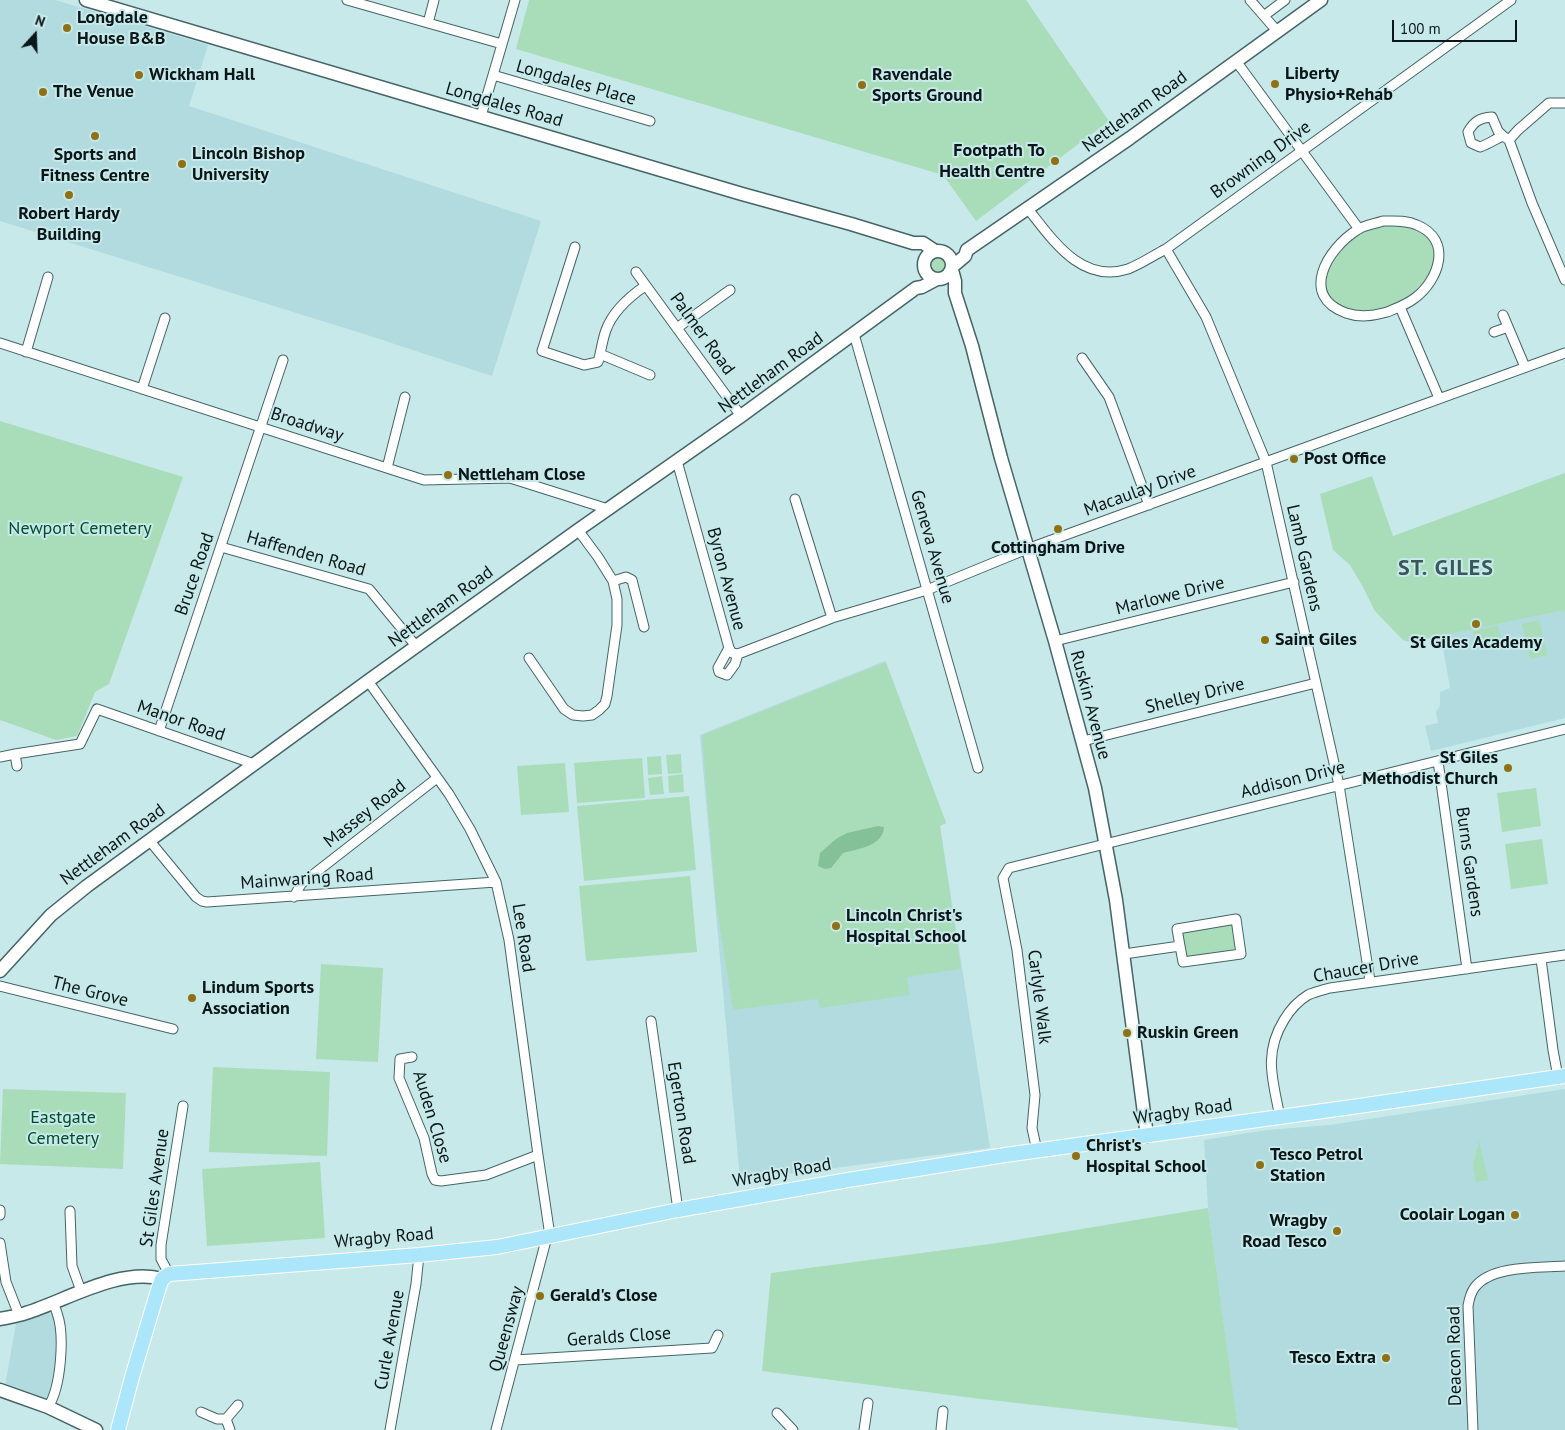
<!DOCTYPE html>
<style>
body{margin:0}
#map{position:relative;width:1565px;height:1430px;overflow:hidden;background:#c7e9ea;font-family:"PT Sans",sans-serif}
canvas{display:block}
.north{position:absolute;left:10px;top:10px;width:50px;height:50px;-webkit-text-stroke:4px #c7e9ea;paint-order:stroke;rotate:20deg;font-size:14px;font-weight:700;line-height:20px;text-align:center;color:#0a1617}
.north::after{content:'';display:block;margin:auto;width:18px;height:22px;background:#0a1617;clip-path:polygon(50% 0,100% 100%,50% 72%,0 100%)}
.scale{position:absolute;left:1392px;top:20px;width:125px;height:22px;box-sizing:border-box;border:2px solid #0a1617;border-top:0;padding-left:6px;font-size:15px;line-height:18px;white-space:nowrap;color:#0a1617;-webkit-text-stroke:4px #c7e9ea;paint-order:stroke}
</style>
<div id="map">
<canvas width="1565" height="1430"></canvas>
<div class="north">N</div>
<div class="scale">100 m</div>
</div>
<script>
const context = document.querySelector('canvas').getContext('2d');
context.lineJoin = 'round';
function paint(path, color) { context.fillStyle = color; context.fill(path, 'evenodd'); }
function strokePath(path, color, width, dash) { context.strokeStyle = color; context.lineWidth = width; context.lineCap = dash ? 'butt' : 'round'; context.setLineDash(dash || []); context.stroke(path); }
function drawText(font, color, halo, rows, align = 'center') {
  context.font = font + ' "PT Sans",sans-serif'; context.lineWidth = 4; context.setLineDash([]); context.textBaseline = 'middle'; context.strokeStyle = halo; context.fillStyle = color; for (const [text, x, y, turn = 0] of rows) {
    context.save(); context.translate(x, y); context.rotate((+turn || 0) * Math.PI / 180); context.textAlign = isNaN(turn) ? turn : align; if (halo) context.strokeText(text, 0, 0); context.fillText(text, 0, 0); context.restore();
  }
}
const built = new Path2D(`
 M0 0H55L208 45 189 106 541 221 492 376 364 334 0 221Z
 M1565 473V718L1431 751 1425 726 1438 723 1436 712 1440 706V692L1450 688 1441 636 1410 642 1403 640 1375 611 1363 587 1350 565 1333 548 1337 550 1393 537Z
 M885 661 946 823 940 826 990 1148 740 1180 700 735Z
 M1565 1089V1430H1238L1208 1208 1204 1140 1267 1130 1330 1125Z
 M46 1310 54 1315 57 1342 54 1376 49 1400 5 1386 17 1318Z`);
const green = new Path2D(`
 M529 0H1026L1109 121 976 221 943 175 516 49Z
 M1400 224C1405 225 1411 226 1415 227 1421 230 1426 236 1429 240 1442 259 1428 284 1410 295 1395 306 1375 312 1357 311 1352 311 1347 309 1342 307 1319 298 1323 274 1335 257 1341 248 1352 240 1361 234 1373 227 1386 225 1400 224Z
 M928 264a10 10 0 1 1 20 0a10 10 0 1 1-20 0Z
 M0 421 183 477 109 684 95 692 77 736 56 740 0 720Z
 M1565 473V613L1564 610 1410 642 1403 640 1375 611 1363 587 1350 565 1333 550 1320 494 1372 476 1393 536Z
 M1539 620 1547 655 1530 659 1522 624Z
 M1498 625 1501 637 1476 643 1473 631Z
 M886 662 946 823 940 826 961 969 907 977 909 995 820 1008 818 999 733 1010 716 903 702 735Z
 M681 754 682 773 668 774 666 755Z
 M661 756 662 774 648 775 647 757Z
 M642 758 645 798 577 803 574 763Z
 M565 763 569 812 521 815 517 766Z
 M683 774 684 792 669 793 668 776Z
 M662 776 664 794 650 795 648 778Z
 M1536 788 1541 826 1502 832 1497 793Z
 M689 796 696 870 584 881 577 806Z
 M1542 839 1548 884 1511 889 1505 844Z
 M690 876 697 952 586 961 579 886Z
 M1236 919 1241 954 1183 962 1177 929Z
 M321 964 383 968 378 1062 316 1059Z
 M213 1067 330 1072 327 1156 209 1152Z
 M3 1089 126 1093 123 1169 0 1164Z
 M1479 1141 1488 1180 1476 1182 1473 1165Z
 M320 1162 325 1238 207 1246 202 1169Z
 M1208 1208 1238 1428 981 1399 762 1371 771 1273 997 1243Z`);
const forest = new Path2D(`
 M878 826 884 827C883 846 858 849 843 853L831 868 825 869 818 866 820 853 836 839 847 833Z`);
const street = new Path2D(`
 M347 0 502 44
 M1250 0 1277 31
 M1265 15 1285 0
 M428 23 434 0
 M1236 61 1359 229
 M493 75 650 121
 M481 116 515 0
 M1503 136 1498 131 1492 117C1480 118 1474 121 1468 132L1471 143 1480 147C1489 144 1495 139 1503 136L1509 140
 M1509 140 1532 203 1565 280
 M1509 140 1518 130 1549 103H1565
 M1028 209C1053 240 1081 284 1128 269 1141 264 1154 255 1166 249L1511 0
 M1383 221C1394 221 1406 220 1417 225 1453 240 1439 280 1415 298 1406 305 1397 308 1387 312 1373 316 1360 318 1346 313 1299 296 1327 249 1357 230 1364 225 1375 224 1383 221Z
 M575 247 542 351 584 365 598 362C601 352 602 341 606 330 613 311 629 297 645 286
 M1166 249 1206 317 1266 462 1339 785 1370 981
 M636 272 741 416
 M1400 307 1439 398
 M1503 315 1525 367
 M677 328 730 290
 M1494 332 1508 327
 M854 334 978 768
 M0 343 424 480 510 478 608 509
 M26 352 48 277
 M600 354 650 375
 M1082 358 1109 397 1149 505
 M142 389 165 318
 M677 461 729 648 718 668 719 672 727 675 735 664 738 654
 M387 468 405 397
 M795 499 832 618
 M221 547 369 589 416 646
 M613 581 626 577 632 580 644 627
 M1055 641 1294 582
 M729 648 732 653 738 654 832 618 927 590 1027 549 1565 353
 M529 658 564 709 573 715 583 716 592 715 599 710 605 704 607 696 617 625V599L613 581 598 557 578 530
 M368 681 449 794 470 829 496 882 509 940 538 1155 549 1229 496 1430
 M159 731 283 360
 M1083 741 1316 683
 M0 757 15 754
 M1438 761 1467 969
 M17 766 15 754 80 744 97 709 254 764
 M149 840 196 897 202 901 207 902 496 882
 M294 897 301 884 437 778
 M1124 954 1180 946 1183 962 1241 954 1236 919 1177 929 1180 946
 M1541 959 1553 1050 1558 1077
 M0 986 173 1029
 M651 1021 678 1210
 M412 1057 400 1059 399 1078 424 1138 432 1174 435 1180 441 1181 486 1175 538 1155
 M1280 1117C1273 1081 1263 1054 1284 1020 1290 1010 1298 1001 1308 995 1314 992 1323 990 1330 988L1565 955
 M1037 1151 1032 1128 1035 1095 1017 950 1003 878 1009 868 1565 729
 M70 1211 72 1266 81 1291
 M0 1215V1210
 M0 1243 6 1282 19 1315
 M169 1274 161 1259V1245L183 1106
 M515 1360 712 1348 718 1335
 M48 1407C61 1388 65 1335 57 1313 56 1309 54 1306 53 1302
 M201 1412 217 1419H226L238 1405
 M777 1413 793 1430
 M226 1419 230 1430
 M390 1430 416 1284 419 1255
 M864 1430 868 1403
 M941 1430 943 1411
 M1473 1430 1468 1306C1469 1300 1471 1292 1475 1287 1492 1265 1539 1268 1565 1266`);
const secondary = new Path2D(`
 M86 0 742 194 851 224 913 243H923L935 251
 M924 265a14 14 0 1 1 28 0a14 14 0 1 1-28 0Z
 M952 267 965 256 967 250 1130 138 1321 0
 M952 270 955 281V293L972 346 1001 458 1055 641 1095 788 1116 900 1147 1136
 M0 971 51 915 87 886 368 681 578 530 741 416 916 288 922 287 937 279
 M0 1319C9 1317 18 1316 26 1313 65 1301 120 1267 162 1279
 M0 1390 48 1407 96 1430`);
const primary = new Path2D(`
 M118 1430 132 1377 159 1287 162 1279 169 1274 419 1255 497 1247 678 1210 848 1180 1005 1155 1352 1107 1565 1076`);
const markers = [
 [67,28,5,"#907015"],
 [139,75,5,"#907015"],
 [1275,84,5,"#907015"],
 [862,85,5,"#907015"],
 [43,92,5,"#907015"],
 [95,136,5,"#907015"],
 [1055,161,5,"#907015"],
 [182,164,5,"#907015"],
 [69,195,5,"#907015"],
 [1294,459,5,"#907015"],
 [448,475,5,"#907015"],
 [1058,529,5,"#907015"],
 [1476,624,5,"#907015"],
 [1265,640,5,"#907015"],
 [1508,768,5,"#907015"],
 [836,926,5,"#907015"],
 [192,998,5,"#907015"],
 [1127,1033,5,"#907015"],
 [1076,1156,5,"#907015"],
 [1260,1165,5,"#907015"],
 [1515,1215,5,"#907015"],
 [1337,1231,5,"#907015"],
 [540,1296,5,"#907015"],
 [1386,1358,5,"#907015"]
];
const poiNames = [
 ["Longdale",77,18],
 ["House B&B",77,39],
 ["Liberty",1285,74],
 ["Physio+Rehab",1285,95],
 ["Wickham Hall",149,75],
 ["Ravendale",872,75],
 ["Sports Ground",872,96],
 ["The Venue",53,92],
 ["Footpath To",1045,151,"right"],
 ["Health Centre",1045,172,"right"],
 ["Lincoln Bishop",192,154],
 ["University",192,175],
 ["Sports and",95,155,"center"],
 ["Fitness Centre",95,176,"center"],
 ["Robert Hardy",69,214,"center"],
 ["Building",69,235,"center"],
 ["Post Office",1304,459],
 ["Nettleham Close",458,475],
 ["Cottingham Drive",1058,548,"center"],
 ["Saint Giles",1275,640],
 ["St Giles Academy",1476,643,"center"],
 ["St Giles",1498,758,"right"],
 ["Methodist Church",1498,779,"right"],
 ["Lincoln Christ's",846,916],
 ["Hospital School",846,937],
 ["Lindum Sports",202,988],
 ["Association",202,1009],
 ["Ruskin Green",1137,1033],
 ["Christ's",1086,1146],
 ["Hospital School",1086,1167],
 ["Tesco Petrol",1270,1155],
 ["Station",1270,1176],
 ["Coolair Logan",1505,1215,"right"],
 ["Wragby",1327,1221,"right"],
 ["Road Tesco",1327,1242,"right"],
 ["Gerald's Close",550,1296],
 ["Tesco Extra",1376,1358,"right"]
];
const streetNames = [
 ["Longdales Place",576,83,16],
 ["Longdales Road",504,105,16],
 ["Nettleham Road",1135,112,-36],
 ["Browning Drive",1261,160,-36],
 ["Palmer Road",702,334,54],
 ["Nettleham Road",771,373,-36],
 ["Broadway",307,425,18],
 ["Macaulay Drive",1140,491,-20],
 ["Geneva Avenue",932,547,74],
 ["Haffenden Road",306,554,16],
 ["Lamb Gardens",1304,558,77],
 ["Bruce Road",195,574,-71],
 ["Byron Avenue",726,579,75],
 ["Marlowe Drive",1170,596,-14],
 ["Nettleham Road",441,607,-36],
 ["Shelley Drive",1195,696,-14],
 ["Ruskin Avenue",1090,705,75],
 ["Manor Road",181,721,19],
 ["Addison Drive",1293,780,-14],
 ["Massey Road",365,814,-38],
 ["Nettleham Road",113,845,-36],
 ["Burns Gardens",1469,862,82],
 ["Mainwaring Road",307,879,-4],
 ["Lee Road",523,938,81],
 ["Chaucer Drive",1366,968,-10],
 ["The Grove",90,992,14],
 ["Carlyle Walk",1039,997,83],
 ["Wragby Road",1183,1112,-8],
 ["Egerton Road",681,1113,81],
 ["Auden Close",432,1117,73],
 ["Wragby Road",782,1173,-10],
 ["St Giles Avenue",155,1188,-82],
 ["Wragby Road",384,1238,-5],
 ["Queensway",507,1329,-75],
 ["Geralds Close",619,1337,-4],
 ["Curle Avenue",390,1340,-80],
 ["Deacon Road",1455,1356,-91]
];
const parkNames = [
 ["Newport Cemetery",80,529],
 ["Eastgate",63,1118],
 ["Cemetery",63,1139]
];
const districtNames = [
 ["ST. GILES",1446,569]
];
paint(built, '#b1dbde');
paint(green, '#a9ddba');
paint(forest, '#84c098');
strokePath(street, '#466466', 11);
strokePath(secondary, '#466466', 15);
strokePath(primary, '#fff', 16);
strokePath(street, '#fff', 9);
strokePath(secondary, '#fff', 12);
strokePath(primary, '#abe6fa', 14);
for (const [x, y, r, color] of markers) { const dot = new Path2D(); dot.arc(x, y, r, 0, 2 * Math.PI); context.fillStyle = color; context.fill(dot); strokePath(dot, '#c7e9ea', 2); }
drawText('bold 18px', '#0a1617', '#c7e9ea', poiNames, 'left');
drawText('18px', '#0a1617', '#c7e9ea', streetNames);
drawText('18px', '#024e2a', '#c7e9ea', parkNames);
context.letterSpacing = '1px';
drawText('bold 22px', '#395859', '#c7e9ea', districtNames);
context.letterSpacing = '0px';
</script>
